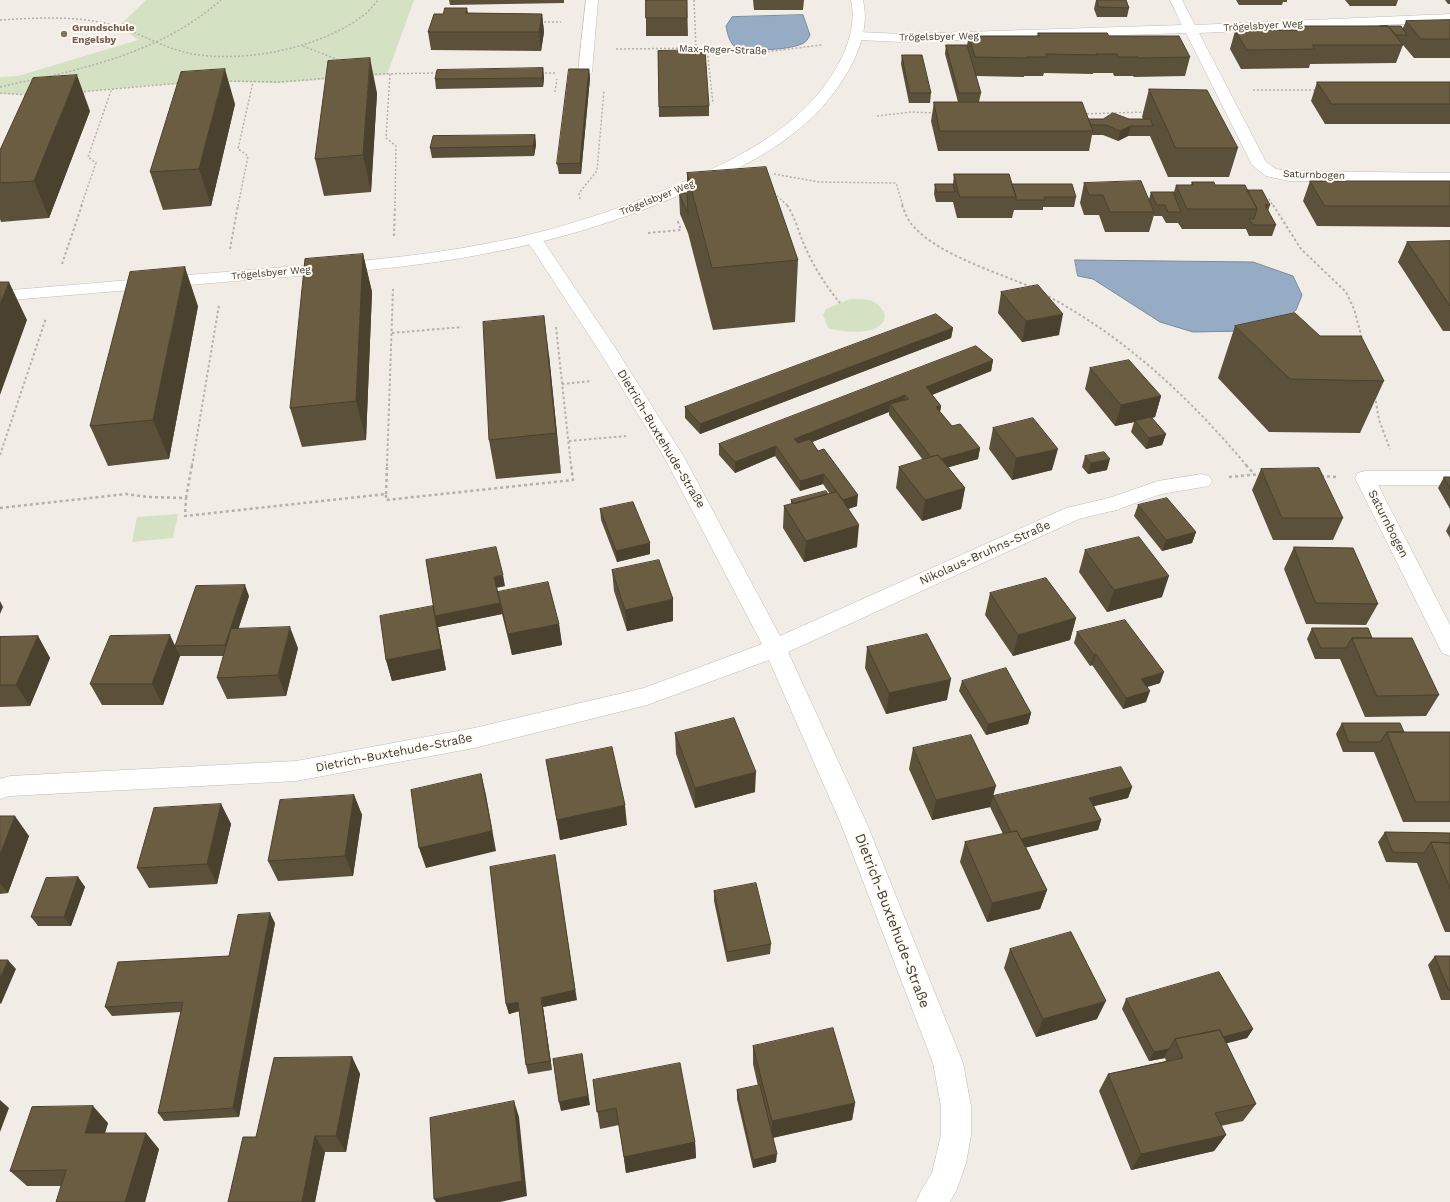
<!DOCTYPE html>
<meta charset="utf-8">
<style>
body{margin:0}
canvas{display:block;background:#f1ede6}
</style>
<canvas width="1450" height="1202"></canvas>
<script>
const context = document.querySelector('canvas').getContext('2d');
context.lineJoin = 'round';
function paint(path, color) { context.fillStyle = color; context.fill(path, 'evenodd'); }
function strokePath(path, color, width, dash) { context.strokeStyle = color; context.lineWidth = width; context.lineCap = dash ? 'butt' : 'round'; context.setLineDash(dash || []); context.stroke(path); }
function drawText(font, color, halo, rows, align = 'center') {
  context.font = font + ' "Work Sans",sans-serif'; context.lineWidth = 4; context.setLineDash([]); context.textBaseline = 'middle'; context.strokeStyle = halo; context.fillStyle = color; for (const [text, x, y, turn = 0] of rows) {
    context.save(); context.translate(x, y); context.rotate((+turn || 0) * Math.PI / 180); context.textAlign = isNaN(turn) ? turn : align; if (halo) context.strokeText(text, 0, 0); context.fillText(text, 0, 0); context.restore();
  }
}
const green = new Path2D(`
 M146 0H414L387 75 279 83 233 82 154 85 53 95 0 94V77L18 76 138 40 119 26Z
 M850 299C864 299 877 298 884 313 885 315 885 319 883 322 874 336 842 332 828 328L823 315 826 309Z
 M178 514 173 538 132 542 137 517Z`);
const water = new Path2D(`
 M803 15 810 35C809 37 807 41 805 42 796 50 744 53 734 46 729 41 727 32 726 26L732 17Z
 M1075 260 1253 262 1293 276 1302 295 1296 310 1286 319 1246 331 1193 332 1160 322 1093 279 1078 276Z`);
const pathFar2 = new Path2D(`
 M694 0 696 49
 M0 20C33 18 67 16 99 22 131 27 157 46 188 53 240 64 318 49 361 17 368 13 373 6 378 0
 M540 22H561
 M303 46 341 61
 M707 48 713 104
 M616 49 707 48 758 53 822 45
 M541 73H556
 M371 74 438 73
 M390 74 386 138 396 146 395 206
 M42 78C107 63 170 45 221 0
 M226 81 280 82 329 78
 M0 87 35 79
 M1253 90H1316
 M80 92 181 83
 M555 92 557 79
 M0 93 27 95
 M1083 114 1146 112
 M877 116 911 112 934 113
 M774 174 819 182 896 183 903 206
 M774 193 788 206
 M580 199 579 193 597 171 604 90
 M1269 199 1273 206
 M81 206 96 163 88 157 112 88
 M238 206 248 156 238 149 253 82`);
const pathFar1 = new Path2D(`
 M787 205C795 217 798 230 803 242 812 264 825 285 840 303
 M902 205C905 213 908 221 914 227 941 256 997 272 1033 288
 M1273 205 1301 249 1346 292 1354 309 1363 342
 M648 233 681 230 677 219
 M394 236 395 205
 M230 249 238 205
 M62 264 82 205
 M1044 294C1125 337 1188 396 1247 466
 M556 327 571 466
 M392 333 462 327
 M562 384 592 381
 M1375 396 1379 420 1390 449
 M569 441 626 436
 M0 455 46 318
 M192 466 219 305
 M387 466 393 289`);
const path = new Path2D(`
 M1246 465 1254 474
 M1321 476 1336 477
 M1229 477 1260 474
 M386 494 387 465
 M186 498 192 465
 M0 508 126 494 148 497 186 498 185 516 386 494V500L573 480 571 465`);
const lane = new Path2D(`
 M1202 474 1209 476 1212 481 1209 486 1161 494 1113 511 1106 509 1103 504 1106 499 1158 481Z`);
const street = new Path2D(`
 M586 0H598L592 72 590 75 585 76 580 75 578 72Z
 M1170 0H1182L1195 25 1450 14V22L1199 33 1266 162 1276 169 1289 171 1450 173V183L1289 181 1266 176 1252 165 1186 33 902 42 858 40 853 39 851 36 853 33 858 32 902 34 1182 25Z
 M534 234 540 236 542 239 618 352 684 457 780 636 1066 508 1113 497 1120 499 1123 504 1120 509 1079 519 788 652 867 824 963 1063 971 1106V1135L966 1163 957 1189 950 1202H916L921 1191 932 1173 941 1135V1106L933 1063 841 824 769 660 647 705 474 748 296 781 10 796 0 799V779L10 776 296 761 474 728 644 688 762 644 664 457 600 352 526 239 528 236Z
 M1365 471H1450V485H1378L1450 625V656L1442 653 1439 647 1355 478 1358 473Z`);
const secondary = new Path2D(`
 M851 0H863C871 34 852 69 832 95 800 137 752 163 704 184 636 216 564 239 489 253 414 268 337 273 260 279 173 286 87 294 0 301V291C87 284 173 276 260 269 337 263 414 258 490 243 560 230 627 207 692 178 740 157 789 131 822 89 841 65 858 31 851 0Z`);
const wall = new Path2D(`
 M449 0H564V3L450 5Z
 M687 0 688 36H646V18Z
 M753 0H804L803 10H754Z
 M1096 0H1126L1129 8 1127 17H1097L1094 9Z
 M1236 0H1287V2H1283L1282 5H1239Z
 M1345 0H1398L1396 6H1350Z
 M1445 0H1450V4H1448Z
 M467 8 468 13 542 14 544 32 541 51 431 50 428 32 443 14Z
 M1450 20V58H1414L1403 45 1396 63 1310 64 1309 68 1241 69 1230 49 1235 31 1297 30 1299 26 1403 28 1406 21Z
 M1038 33 1109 36 1190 57 1185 76 1134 77 1133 76H1114L1113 73H1093V74L1044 73 1043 76H1024V77L976 76 981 93 979 102 1088 119H1143L1142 117 1149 89 1238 148 1229 177H1168L1150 136H1128L1118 141 1103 135H1092L1089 151H938L931 121 934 102H958L945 54 946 45H967L969 36H1037Z
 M658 51 709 106V116L659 117Z
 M902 55 931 93 930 103H909L901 64Z
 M543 68 544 78 543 87 436 89 435 79Z
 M589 69 590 78 581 174H559L557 164Z
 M1317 82H1450V124H1325L1311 101Z
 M377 93 371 192 324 196 315 159Z
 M235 104 211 206 163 210 150 172Z
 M90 111 49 218 1 222 0 219V150Z
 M535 135 536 145 534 156 432 158 430 148Z
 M687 173 798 260 795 322 713 330 688 233 680 214 679 193H687Z
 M954 174 1012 184 1076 197 1074 207H1043V210H1014L1012 218H957L953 202H936L934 194 935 184H953Z
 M1310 181H1450V227L1317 226 1303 201Z
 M1192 182 1215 185 1247 190 1270 205 1268 211 1276 225 1272 236H1249L1246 229H1182L1178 223H1166L1162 216H1154V215L1149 232H1105L1099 215H1084L1080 203 1084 183 1149 199 1151 192H1174L1176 185H1191Z
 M1450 241V331H1443L1398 262 1407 242Z
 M363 254 372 292 366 440 302 447 290 408Z
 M1001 292 1059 335 1022 342 998 313Z
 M198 306 169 459 108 466 90 426Z
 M1235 326 1384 381 1360 433 1269 432 1218 378Z
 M953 328 951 338 700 434 685 418V407Z
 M549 355 561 473 496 479 489 440Z
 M993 360 991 371 932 395 941 406 940 412 952 426 980 448 978 459 948 467 965 488 961 509 922 521 896 488 899 467 923 460 889 415V412L812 442 857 506 848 509 857 547 804 562 783 528 784 506 791 504V500L830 494 823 484 800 491 775 456 735 473 719 455V444Z
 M1090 368 1161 396 1155 417 1152 418 1166 434 1162 445 1146 449 1131 432 1134 422 1115 426 1085 389Z
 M993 428 1052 470 1012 480 989 449Z
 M1085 456 1107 470 1088 474 1082 467Z
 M1261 469 1343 518 1333 540H1273L1252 490Z
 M1444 477H1450V509L1438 488Z
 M1138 505 1196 532 1192 543 1162 551 1134 516Z
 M600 509 650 554 617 562 601 520Z
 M1450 523V538L1446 531Z
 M1294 547 1378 604 1366 625 1306 624 1284 569Z
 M1085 550 1162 597 1107 612 1079 572Z
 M426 560 505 586 497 587 500 603 559 624 562 645 512 655 502 614 438 627 446 670 392 681 386 660 433 606 435 616Z
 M612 570 673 621 627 631 614 591Z
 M990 593 1076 618 1070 640 1013 656 985 615Z
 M249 596 238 629 298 648 286 696 227 699 217 678 224 656H180L163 705H102L90 684 175 646Z
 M1312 628 1372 638 1439 695 1426 716 1365 717 1340 659H1315L1307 639Z
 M1077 632 1160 683 1147 687 1146 702 1123 709 1092 665 1090 666 1074 643Z
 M38 636 50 658 30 706 0 707V637Z
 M867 647 947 700 886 714 865 668Z
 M962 681 1031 713 1028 724 986 735 959 691Z
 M1342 723 1404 732H1450V822H1403L1374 752H1343L1336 734Z
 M675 733 755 792 695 808 676 754Z
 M913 748 993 796 1132 787 1128 798 1094 806 1101 820 1098 830 1026 847 1047 890 1040 909 987 922 960 862 965 842 1003 834 990 807 932 820 909 769Z
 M546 760 627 825 560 840Z
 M354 795 362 815 353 876 278 881 268 861Z
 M221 804 231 824 217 884 149 888 137 868Z
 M0 816 29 836 8 893 0 894Z
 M1385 832 1450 833V932H1445L1417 863 1386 862 1378 842Z
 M78 877 85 887 71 926H38L31 917Z
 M714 891 771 944 770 954 727 962 714 901Z
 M275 923 239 1117 164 1121 158 1113 181 1012 112 1016 105 1007 229 956Z
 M1010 949 1097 1019 1036 1037 1004 968Z
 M1435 956H1450V1000H1441L1428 965Z
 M1126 999 1253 1029 1247 1038 1226 1043 1256 1104 1243 1121 1221 1126 1226 1135 1214 1151 1131 1170 1099 1091 1108 1074 1166 1061 1165 1058 1149 1061 1122 1009Z
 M577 1000 543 1007 552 1070 528 1074 526 1065 519 1011 509 1014 506 1004Z
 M753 1046 855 1103 852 1120 773 1138 776 1162 753 1168 737 1099V1090L758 1086 753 1064Z
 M352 1057 360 1074 346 1152H325L315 1202H228L256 1137Z
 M593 1080 695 1142 696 1158 626 1173 619 1125 600 1129Z
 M108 1123 105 1133 159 1149 145 1202H56L61 1186H27L10 1171Z`);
const shadedWall = new Path2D(`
 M542 14 544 32 541 51 539 32Z
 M370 58 377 93 371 192 363 155Z
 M543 68 544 78 543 87 542 78Z
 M225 69 235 104 211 206 199 169Z
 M589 69 590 78 581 174 580 163Z
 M77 75 90 111 49 218 34 181Z
 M1131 126 1128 136 1118 141 1120 131Z
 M535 135 536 145 534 156 533 146Z
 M363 254 372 292 366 440 356 401Z
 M185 267 198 306 169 459 153 420Z
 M9 282 27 320 0 395V304Z
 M1063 314 1059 335 1022 342 1026 321Z
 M544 316 549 355 561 473 556 433Z
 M953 328 951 338 700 434V424Z
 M993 360 991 371 924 398 926 387Z
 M905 395 904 406 890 404 889 412 794 449V439Z
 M1161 396 1155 417 1135 422V421L1134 422 1115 426 1121 405Z
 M941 406 939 417 936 407Z
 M1166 434 1162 445 1146 449 1149 438Z
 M776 446 775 456 735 473V462Z
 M980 448 978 459 932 472 933 461Z
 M1058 449 1052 470 1012 480 1016 458Z
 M1110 459 1107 470 1088 474 1091 463Z
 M824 474 823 484 800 491V481Z
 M965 488 961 509 922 521 925 500Z
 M858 495 857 506 842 511 843 500Z
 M859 525 857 547 804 562 806 541Z
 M1196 532 1192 543 1162 551 1166 540Z
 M650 543V554L617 562 616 551Z
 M503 575 505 586 496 588 494 577Z
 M1169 576 1162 597 1107 612 1114 590Z
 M245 585 249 596 230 655 225 645Z
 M673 599V621L627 631 625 610Z
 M0 601 3 607 0 614Z
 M500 603 502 614 438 627 446 670 392 681 386 660 433 606 435 616Z
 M1076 618 1070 640 1013 656 1018 635Z
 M559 624 562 645 512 655 508 634Z
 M290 627 298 648 286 696 278 675Z
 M170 635 180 656 163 705 152 684Z
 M38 636 50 658 30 706 16 685Z
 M1096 654 1092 665 1090 666 1094 655Z
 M1164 672 1160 683 1137 690 1141 679Z
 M951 679 947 700 886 714 889 693Z
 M1150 691 1146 702 1123 709 1126 698Z
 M1031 713 1028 724 986 735 988 724Z
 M756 772 755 792 695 808V788Z
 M481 774 486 795 496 851 426 868 419 848Z
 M996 786 990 807 932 820 936 800Z
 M1132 787 1128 798 1086 808 1089 798Z
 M354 795 362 815 353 876 345 856Z
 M221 804 231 824 217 884 207 864Z
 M625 805 627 825 560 840 557 820Z
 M15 816 29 836 8 893 0 883V855Z
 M1101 820 1098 830 1012 851 1015 840Z
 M556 865 577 1000 543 1007 552 1070 550 1061 541 998Z
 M78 877 85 887 71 926 64 917Z
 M1047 890 1040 909 987 922 992 903Z
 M270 913 275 923 239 1117 233 1108Z
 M8 960 16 969 1 1004 0 1003V978Z
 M1106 1001 1097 1019 1036 1037 1043 1019Z
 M518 1002 520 1011 509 1014 506 1004Z
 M1253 1029 1247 1038 1209 1048 1214 1039Z
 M1169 1049 1164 1057 1165 1058 1149 1061 1154 1052Z
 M582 1054 590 1105 561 1111 559 1102Z
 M352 1057 360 1074 346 1152 336 1136Z
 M0 1100 9 1108 0 1132Z
 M514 1101 519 1117 527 1196 500 1202H436L434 1199Z
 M855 1103 852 1120 771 1138 772 1121Z
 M93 1106 108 1123 100 1149 85 1133Z
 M146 1133 159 1149 145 1202H125Z
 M1226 1135 1214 1151 1131 1170 1141 1154Z
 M315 1136 325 1152 315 1202H302Z
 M695 1142 696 1158 626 1173 624 1157Z
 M777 1154 776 1162 753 1168V1160Z`);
const building = new Path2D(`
 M646 0H687V18H646Z
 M1097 0H1126L1129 8 1099 7Z
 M445 8H467L466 13 542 14 539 32H428L434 14H443Z
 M1450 20V39H1421L1406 21Z
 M1299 26H1388L1403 45H1312L1315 49 1247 50 1235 31 1301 30Z
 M1380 26H1401L1407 35H1396L1388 26Z
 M1038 33H1107L1109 36H1179L1190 57 1138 58V57H1118L1117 54H1096L1097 55 1046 54 1047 57H1027V58L975 57 969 36H1039Z
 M946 45H967L981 93H959Z
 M705 50 709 106 659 107 658 51Z
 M902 55H922L931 93H910Z
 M370 58 363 155 315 159 328 61Z
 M543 68 542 78 435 79 437 70Z
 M225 69 199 169 150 172 181 72Z
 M569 69H589L580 163 557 164Z
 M77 75 34 181 0 183V150L33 78Z
 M1317 82H1450V104H1332Z
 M1149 89 1207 90 1238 148H1176Z
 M934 102H1082L1093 131H940Z
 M1113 113 1129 119H1150L1153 126H1131L1120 131 1106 125H1091L1088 119H1103Z
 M535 135 533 146 430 148 433 136Z
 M766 167 798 260 712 268 687 173Z
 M954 174H1009L1016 197H960Z
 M1141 181 1154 212H1110L1103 195H1089L1084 183Z
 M1310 181H1450V206H1325Z
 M1192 182H1214L1215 185H1245L1257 209H1187L1176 185H1193Z
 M935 184H953L955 192H937Z
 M1012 184H1072L1076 197H1044L1045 200H1016V197Z
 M1247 190H1262L1270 205H1265L1276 225H1253L1249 219H1254L1257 209Z
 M1151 192H1174V195L1181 212H1168L1165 205H1157Z
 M679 193H687L688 213Z
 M1450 241V306L1407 242Z
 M363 254 356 401 290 408 305 259Z
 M185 267 153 420 90 426 130 272Z
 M0 282H9L0 304Z
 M1038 285 1063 314 1026 321 1001 292Z
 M1295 313 1320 336H1361L1384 381 1290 379 1235 326Z
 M936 314 953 328 700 424 685 407Z
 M544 316 556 433 489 440 483 322Z
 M976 346 993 360 926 387 941 406 936 407 952 426 960 424 980 448 941 459 938 455 931 457 890 404 909 399 905 395 794 439 798 443 810 439 818 451 824 449 858 495 843 500 824 474 800 481 776 446 735 462 719 444Z
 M1129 360 1161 396 1121 405 1090 368Z
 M1151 417 1166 434 1149 438 1135 421Z
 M1033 418 1058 449 1016 458 993 428Z
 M1104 452 1110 459 1091 463 1085 456Z
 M938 455 965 488 925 500 899 467Z
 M1319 468 1343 518H1282L1261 469Z
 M1444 477H1450V488Z
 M826 491 828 494 794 504 791 500Z
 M837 492 859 525 806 541 784 506Z
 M1167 498 1196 532 1166 540 1138 505Z
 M633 502 650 543 616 551 600 509Z
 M1139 537 1169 576 1114 590 1085 550Z
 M496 547 503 575 494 577 500 603 435 616 426 560Z
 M1294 547 1353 548 1378 604 1316 603Z
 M659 560 673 599 625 610 612 570Z
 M1046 578 1076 618 1018 635 990 593Z
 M548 582 559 624 508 634 498 592Z
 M245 585 225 645 175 646 196 586Z
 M433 606 441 649 386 660 380 616Z
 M1125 620 1164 672 1141 679 1150 691 1126 698 1096 654 1094 655 1077 632Z
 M290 627 278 675 217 678 231 629Z
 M1312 628H1368L1372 638H1352L1346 648H1321Z
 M927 634 951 679 889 693 867 647Z
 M170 635 152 684H90L110 636Z
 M38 636 16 685H0V637Z
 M1352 638H1412L1439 695 1377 696Z
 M1006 668 1031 713 988 724 962 681Z
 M734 718 756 772 695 788 675 733Z
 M1342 723H1400L1404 732H1387L1380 742H1349Z
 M1387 732H1450V802H1416Z
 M971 735 996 786 936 800 913 748Z
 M612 747 625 805 557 820 546 760Z
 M1121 767 1132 787 1089 798 1101 820 1021 839 1017 831 1011 832 993 796Z
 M481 774 492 831 419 848 411 790Z
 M354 795 345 856 268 861 280 800Z
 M221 804 207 864 137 868 154 808Z
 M0 816H15L0 855Z
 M1017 831 1047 890 992 903 965 842Z
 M1385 832 1450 833V843L1431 842 1424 853 1393 852Z
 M1431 842 1450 843V888Z
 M555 855 575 990 541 998 550 1061 526 1065 518 1002 506 1004 490 867Z
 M78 877 64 917H31L46 878Z
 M756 883 771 944 727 952 714 891Z
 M270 913 233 1108 158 1113 183 1002 105 1007 118 962 229 956 238 915Z
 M1071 932 1106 1001 1043 1019 1010 949Z
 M1435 956H1450V990H1449Z
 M0 960H8L0 978Z
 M1219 972 1253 1029 1223 1037 1220 1030 1175 1039 1169 1049 1154 1052 1126 999Z
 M833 1028 855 1103 772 1121 753 1046Z
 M1220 1030 1256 1104 1215 1113 1226 1135 1141 1154 1108 1074 1183 1058 1175 1039Z
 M582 1054 588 1096 559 1102 553 1059Z
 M352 1057 336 1136H315L302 1202H228L243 1137H256L274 1058Z
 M680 1063 695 1142 624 1157 616 1108 597 1112 593 1080Z
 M760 1085 777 1154 753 1160 737 1090Z
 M514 1101 522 1181 434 1199 430 1118Z
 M93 1106 85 1133H146L125 1202H56L66 1170 10 1171 32 1107Z`);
const markers = [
 [64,34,4,"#8d6e63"]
];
const farStreetnames = [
 ["Trögelsbyer Weg",1263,26,-3],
 ["Trögelsbyer Weg",939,37,-1],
 ["Max-Reger-Straße",723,50,2],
 ["Saturnbogen",1314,175,2],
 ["Trögelsbyer Weg",657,198,-22],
 ["Trögelsbyer Weg",271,273,-5]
];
const farEducationnames = [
 ["Grundschule",72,28],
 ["Engelsby",72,40]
];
const streetNames = [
 ["Dietrich-Buxtehude-Straße",661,439,59],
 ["Saturnbogen",1388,524,63],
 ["Nikolaus-Bruhns-Straße",985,553,-24],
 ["Dietrich-Buxtehude-Straße",394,753,-11]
];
const nearStreetnames = [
 ["Dietrich-Buxtehude-Straße",892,921,69]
];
paint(green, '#d5e1c3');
paint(water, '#96acc4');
strokePath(water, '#7b8a9a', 1);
strokePath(lane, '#c0bcb5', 1);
strokePath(street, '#c0bcb5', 1);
strokePath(secondary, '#c0bcb5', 1);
strokePath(pathFar2, '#b4b1ab', 1.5, [2, 2]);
strokePath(pathFar1, '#b4b1ab', 2, [2.5, 2.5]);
strokePath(path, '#b4b1ab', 2.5, [3, 3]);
paint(lane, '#fff');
paint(street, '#fff');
paint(secondary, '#fff');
paint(wall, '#5b5039');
paint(shadedWall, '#4a412e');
paint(building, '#6a5d42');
strokePath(building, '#4a412e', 1);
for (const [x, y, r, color] of markers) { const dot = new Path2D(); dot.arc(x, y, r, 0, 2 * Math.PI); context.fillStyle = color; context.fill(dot); strokePath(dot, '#fffbf3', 1.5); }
drawText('10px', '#3c3a37', '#fffbf3', farStreetnames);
drawText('bold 10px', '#785e54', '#fffbf3', farEducationnames, 'left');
drawText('12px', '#3c3a37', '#fffbf3', streetNames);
drawText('14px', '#3c3a37', '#fffbf3', nearStreetnames);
</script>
